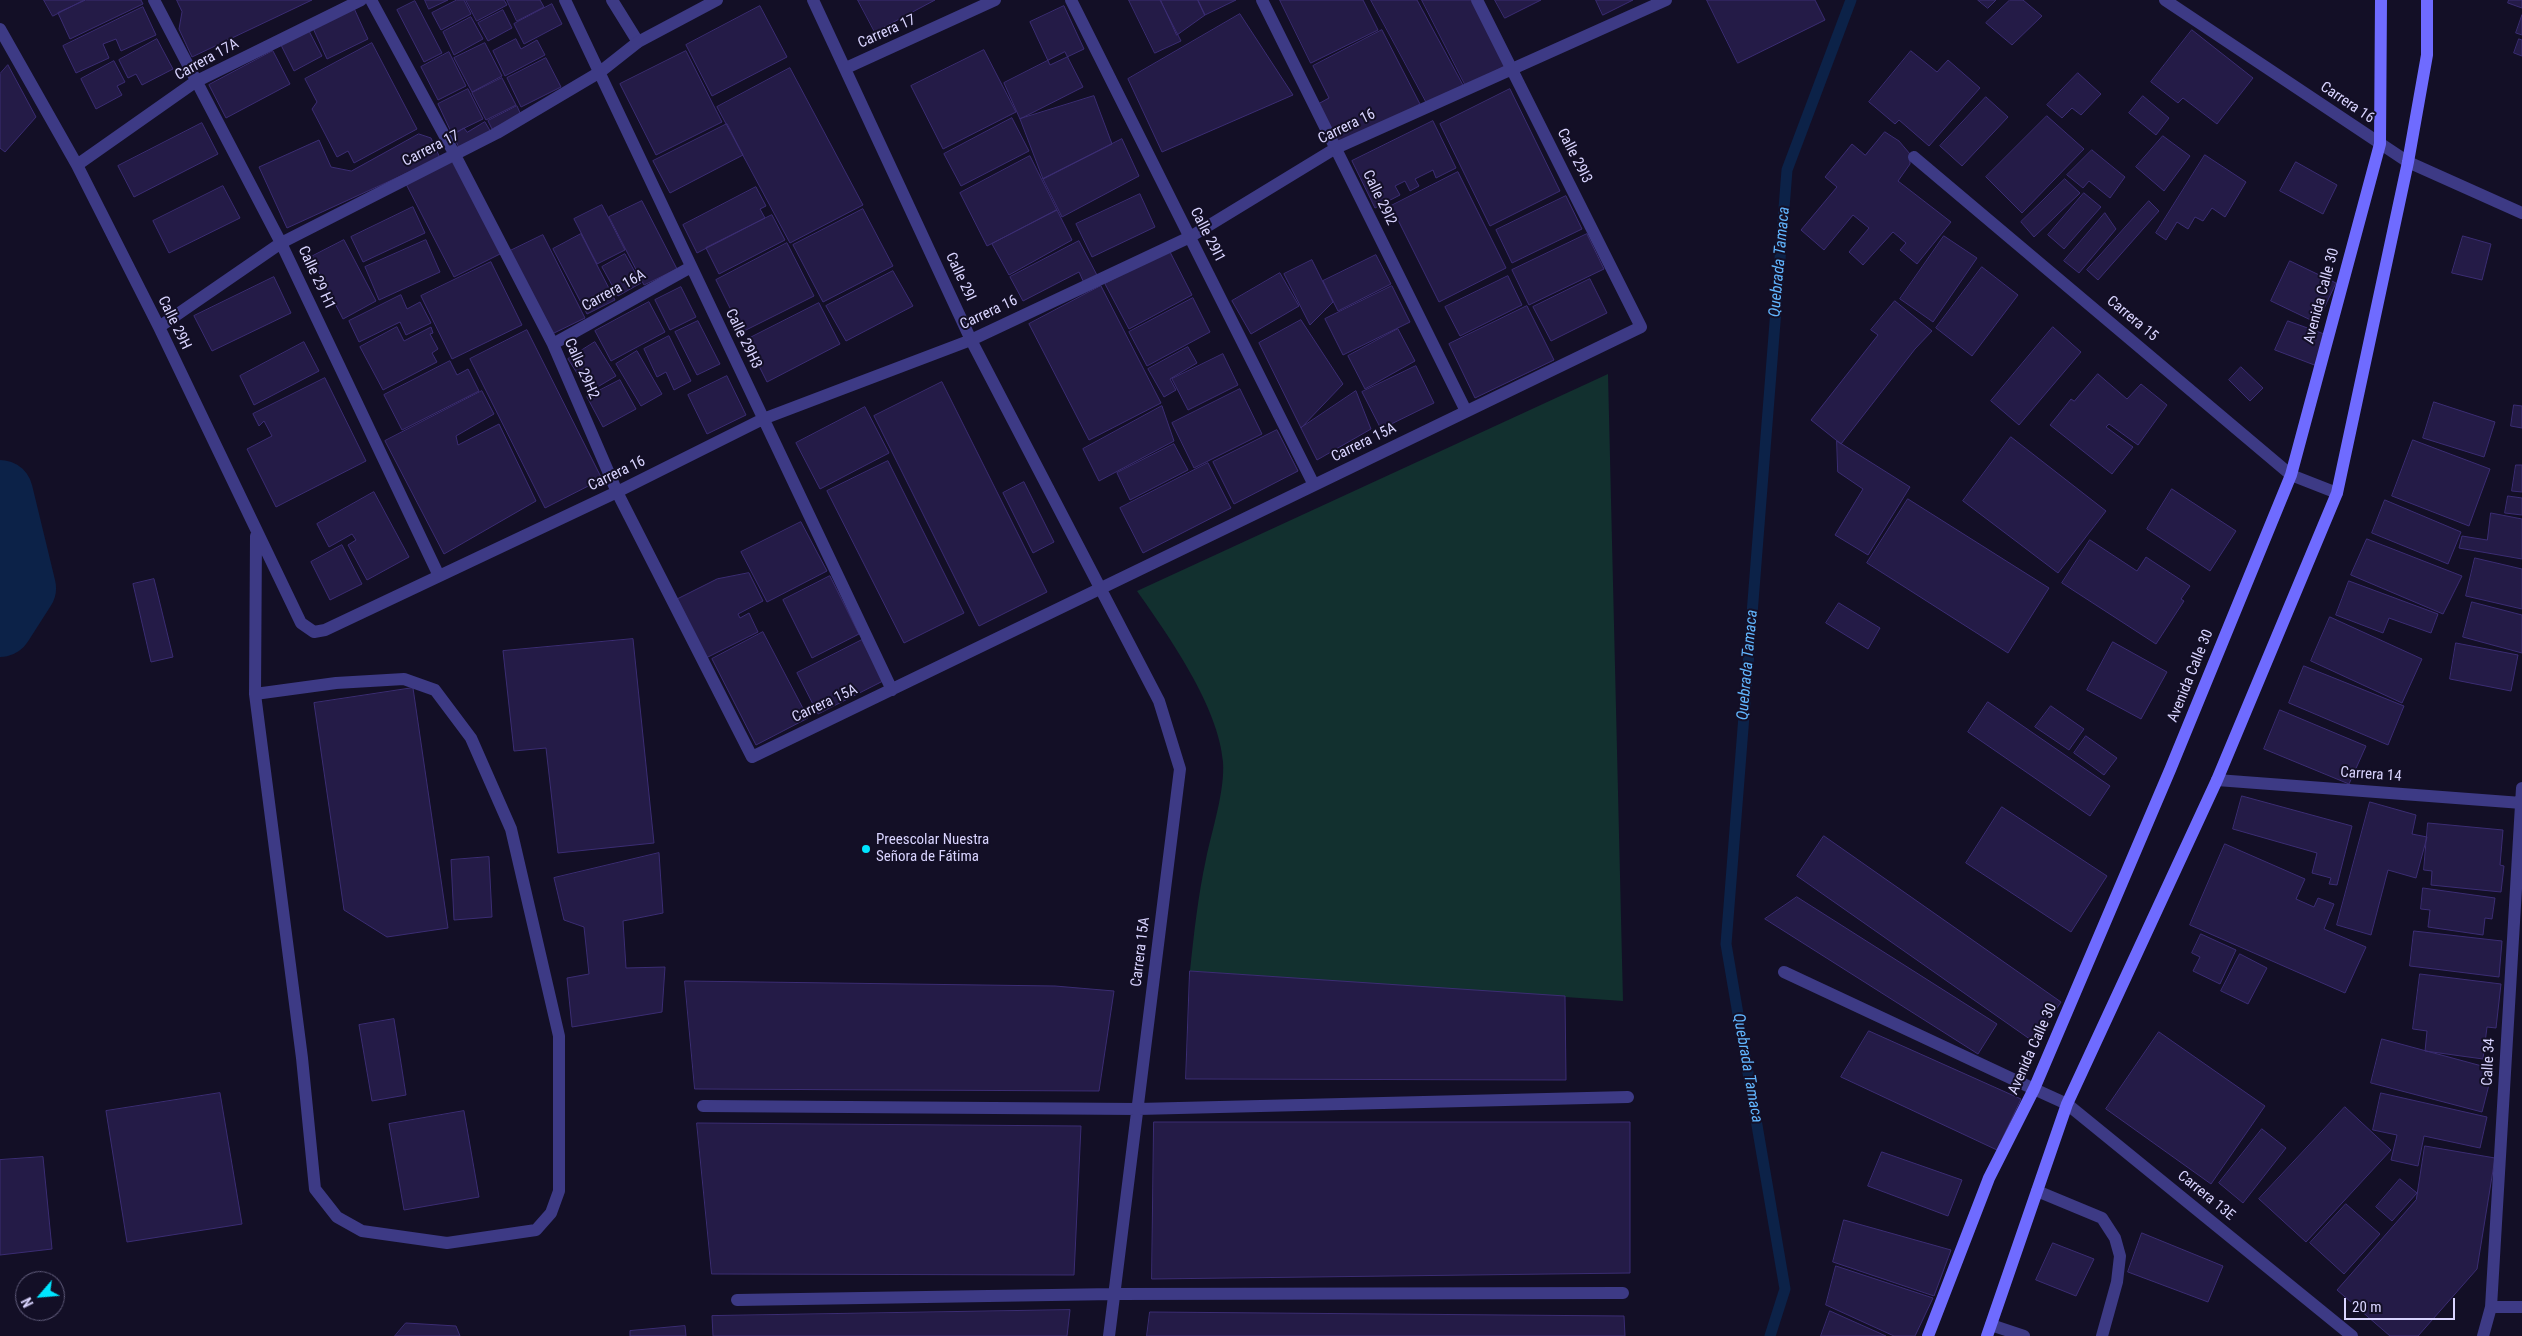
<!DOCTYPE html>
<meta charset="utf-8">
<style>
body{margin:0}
#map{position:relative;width:2522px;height:1336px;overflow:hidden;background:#130f26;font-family:"Roboto Condensed",sans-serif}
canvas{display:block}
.north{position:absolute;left:15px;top:1271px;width:50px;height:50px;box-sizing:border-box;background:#130f26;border:1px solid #625e7d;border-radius:50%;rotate:243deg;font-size:14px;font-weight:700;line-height:20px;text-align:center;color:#d9d4ff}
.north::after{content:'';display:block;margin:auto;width:18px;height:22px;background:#00e5ff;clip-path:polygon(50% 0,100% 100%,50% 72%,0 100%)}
.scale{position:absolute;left:2344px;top:1298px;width:111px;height:22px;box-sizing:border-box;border:2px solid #d9d4ff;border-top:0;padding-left:6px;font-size:15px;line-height:18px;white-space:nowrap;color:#d9d4ff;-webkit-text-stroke:4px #130f26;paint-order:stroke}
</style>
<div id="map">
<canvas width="2522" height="1336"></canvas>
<div class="north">N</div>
<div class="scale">20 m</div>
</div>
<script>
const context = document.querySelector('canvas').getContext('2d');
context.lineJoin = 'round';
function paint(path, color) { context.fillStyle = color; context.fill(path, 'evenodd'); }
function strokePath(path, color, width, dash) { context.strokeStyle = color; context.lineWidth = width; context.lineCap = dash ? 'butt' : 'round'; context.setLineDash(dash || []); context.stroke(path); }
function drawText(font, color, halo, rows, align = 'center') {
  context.font = font + ' "Roboto Condensed",sans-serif'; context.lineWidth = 4; context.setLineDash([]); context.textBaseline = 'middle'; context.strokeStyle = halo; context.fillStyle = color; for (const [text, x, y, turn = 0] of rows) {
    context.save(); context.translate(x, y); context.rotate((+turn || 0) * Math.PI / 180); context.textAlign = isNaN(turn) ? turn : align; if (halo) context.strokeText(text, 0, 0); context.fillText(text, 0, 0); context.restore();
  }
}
const green = new Path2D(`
 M1608 374 1623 1001 1190 971C1194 933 1198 896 1206 859 1212 830 1225 791 1223 762 1219 707 1168 635 1137 591Z`);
const stream = new Path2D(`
 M1770 1336 1785 1289 1726 944 1787 170 1851 0`);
const river = new Path2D(`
 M0 493 23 588 0 624`);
const building = new Path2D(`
 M44 0H84L53 16Z
 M86 0H141L143 4 70 39 58 13Z
 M177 0H312L192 57 179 29 182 12Z
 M425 0H448L429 9Z
 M457 0H464L471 14 441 30 432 13Z
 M466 0H504L507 5 477 21Z
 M507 0H540L544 7 517 21Z
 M858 0H935L875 32Z
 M1129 0H1160L1181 41 1155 53Z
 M1161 0H1198L1205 15 1177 35Z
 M1198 0H1236L1205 15Z
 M1280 0H1363L1378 30 1311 63Z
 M1371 0H1417L1464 87 1428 105Z
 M1422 0H1473L1507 65 1466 86Z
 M1495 0H1541L1505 18Z
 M1596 0H1633L1603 15Z
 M1707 0H1815L1825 20 1738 63Z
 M1978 0H1996L1988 8Z
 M2010 0H2023L2042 16 2012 45 1986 23Z
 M2509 0H2522V8L2508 3Z
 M415 1 442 53 424 62 397 10Z
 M552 4 562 24 524 44 514 24Z
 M353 6 368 39 327 59 312 26Z
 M760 6 787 57 712 96 686 45Z
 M1064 6 1084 49 1050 65 1030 22Z
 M143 7 156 35 121 51 116 39 103 44 109 58 76 73 63 46Z
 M503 10 512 28 488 41 478 23Z
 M1240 14 1293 95 1162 152 1128 79Z
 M2522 15V35L2516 33Z
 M471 17 483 39 454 55 443 32Z
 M308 29 322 56 294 71 280 43Z
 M1382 30 1420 104 1340 146 1318 104 1329 98 1313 66Z
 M2192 30 2253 78 2217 124 2183 98 2178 103 2151 82Z
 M157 39 173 69 142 85 136 74 128 78 119 60Z
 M516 39 521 49 537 40 545 55 505 76 493 51Z
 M2519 39 2522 40V56L2514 53Z
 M372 43 417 129 354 163 348 151 337 157 312 109 317 102 305 79Z
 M485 43 502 76 472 92 454 58Z
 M984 50 1016 112 943 149 911 86Z
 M273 51 290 84 226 118 209 85Z
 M686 51 722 122 656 155 620 84Z
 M1911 51 1937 72 1948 60 1980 88 1929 146 1899 120 1895 124 1869 102Z
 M449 52 466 86 438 100 421 67Z
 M1065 52 1083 87 1020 119 1004 83Z
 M546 58 561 87 521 107 507 78Z
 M114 61 125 82 117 86 122 95 96 109 81 79Z
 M8 65 36 117 5 152 0 148V74Z
 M790 68 863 205 790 243 717 107Z
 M2078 73 2101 94 2081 115 2072 108 2062 118 2047 105Z
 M502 78 516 105 486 120 472 93Z
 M468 89 483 119 452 134 438 104Z
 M1510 89 1560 191 1490 226 1440 124Z
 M1094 96 1112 144 1043 179 1020 119Z
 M2143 96 2169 118 2156 135 2129 113Z
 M1986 97 2008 117 1962 166 1940 146Z
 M517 106 521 115 492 129 488 121Z
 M2047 116 2084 149 2022 213 1986 177Z
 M1012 118 1029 151 961 186 944 154Z
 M1433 121 1456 168 1436 178 1433 170 1415 179 1419 186 1410 191 1405 181 1395 186 1400 195 1375 208 1352 161Z
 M485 122 492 134 461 152 453 135 464 128 467 132Z
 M202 123 218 154 134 197 118 166Z
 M727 124 743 155 670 193 653 161Z
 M1885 132 1899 141 1910 154V164L1898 181 1951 222 1917 264 1900 250 1906 243 1893 232 1863 265 1849 252 1869 228 1853 215 1824 250 1801 230 1837 187 1825 177 1852 144 1865 155Z
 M419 134 431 138 440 158 287 228 259 167 319 140 331 167 351 171Z
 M2163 136 2190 156 2164 191 2136 167Z
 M1122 139 1139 176 1062 217 1043 179Z
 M2092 150 2125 177 2110 198 2089 181 2083 188 2067 175Z
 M2205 155 2246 182 2225 217 2212 208 2203 221 2195 217 2188 229 2177 222 2166 240 2156 233Z
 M1030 156 1057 210 987 246 960 193Z
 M453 157 502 253 454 277 405 182Z
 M2296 162 2337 185 2323 214 2280 191Z
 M1458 172 1506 268 1439 302 1391 206Z
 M2065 179 2080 193 2034 237 2021 222Z
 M223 186 240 218 169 253 153 221Z
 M756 187 766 206 760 209 765 218 697 253 683 225Z
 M2084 193 2101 207 2064 249 2048 235Z
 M1140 194 1155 227 1092 257 1076 224Z
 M1566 196 1582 229 1512 263 1496 230Z
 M642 201 677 269 644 285 609 217Z
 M2149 201 2159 211 2098 280 2087 270Z
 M602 205 625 250 597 264 574 219Z
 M413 207 425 233 363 262 351 237Z
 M863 209 893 266 823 302 793 245Z
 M1057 210 1072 240 1009 275 992 244Z
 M2105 213 2116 229 2079 273 2064 261Z
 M772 215 785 240 719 274 706 248Z
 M581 234 615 300 587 314 553 249Z
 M1587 234 1604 269 1529 305 1512 270Z
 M543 235 585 318 552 334 510 251Z
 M1944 236 1977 258 1933 322 1900 299Z
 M2463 236 2491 244 2482 280 2452 273Z
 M344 240 376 301 343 319 311 257Z
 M426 240 440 272 379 300 365 267Z
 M1079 241 1098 277 1085 285 1079 272 1023 301 1010 277Z
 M787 243 814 296 742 332 716 280Z
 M1169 250 1192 295 1129 329 1105 284Z
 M625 254 641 283 618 296 602 267Z
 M1376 255 1391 284 1338 311 1323 281Z
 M1312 260 1333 302 1310 325 1284 274Z
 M2290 261 2336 283 2317 323 2271 301Z
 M491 262 522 325 452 359 421 296Z
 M1982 267 2018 295 1972 356 1936 328Z
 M893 271 913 306 846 341 826 306Z
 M1280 273 1299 306 1251 334 1232 301Z
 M1508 276 1522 305 1460 336 1445 307Z
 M274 277 291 313 212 351 194 316Z
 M1590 279 1607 313 1551 341 1533 307Z
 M1101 286 1161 403 1089 440 1029 324Z
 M1392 286 1410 322 1343 355 1325 319Z
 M681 287 696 317 670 330 655 300Z
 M401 295 407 309 420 302 431 323 406 335 400 322 359 342 349 321Z
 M1193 298 1210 332 1147 366 1129 332Z
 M1895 301 1932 331 1915 349 1841 444 1811 420 1878 335 1871 330Z
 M649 302 665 332 611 361 595 331Z
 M819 303 840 344 767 382 746 340Z
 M1527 306 1554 360 1475 398 1449 344Z
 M1301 320 1343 384 1301 428 1259 343Z
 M698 321 720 364 697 375 675 332Z
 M2288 321 2327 335 2317 366 2275 350Z
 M397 327 404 341 431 327 433 333 430 334 438 349 432 353 437 362 383 390 360 347Z
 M2053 327 2081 352 2019 425 1991 401Z
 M1398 329 1415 361 1365 389 1348 356Z
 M527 330 602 479 545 508 470 359Z
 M669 336 691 381 674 390 666 372 657 377 644 349Z
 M304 342 319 371 254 405 240 376Z
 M595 342 616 376 589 392 568 359Z
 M1188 347 1197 363 1170 379 1176 390 1164 397 1148 369Z
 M637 351 662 394 641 406 616 364Z
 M1223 354 1238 385 1188 410 1172 379Z
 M450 361 457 375 468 369 479 391 402 430 384 395Z
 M1416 366 1434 403 1381 429 1362 392Z
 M2241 367 2263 388 2250 401 2229 380Z
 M2098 374 2127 399 2141 384 2167 405 2138 445 2109 424 2106 427 2133 447 2112 474 2050 425 2071 399 2074 401Z
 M727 376 746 415 707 434 688 395Z
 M325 378 366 461 276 507 247 449 272 436 264 421 259 426 253 414Z
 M620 380 636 409 603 427 587 397Z
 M942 382 1047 592 979 626 874 416Z
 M1240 389 1262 434 1194 468 1172 423Z
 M482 391 494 414 456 436 458 445 499 424 536 501 444 554 385 441Z
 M1356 391 1371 429 1317 460 1301 428Z
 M2434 402 2495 422 2484 457 2423 438Z
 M2514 405 2522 406V428L2511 426Z
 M1162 406 1174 441 1099 481 1083 449Z
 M865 407 889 453 820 489 796 443Z
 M1277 430 1298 471 1234 504 1213 462Z
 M2011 437 2106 511 2058 573 1963 501Z
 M2413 440 2490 469 2469 526 2392 496Z
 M1837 441 1910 487 1868 555 1835 535 1863 489 1838 472Z
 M1174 444 1188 470 1130 500 1117 473Z
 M888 461 964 613 904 643 827 491Z
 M1208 463 1231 508 1143 553 1120 508Z
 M2516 465H2522V492L2512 491Z
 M1024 482 1054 542 1033 553 1003 493Z
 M2172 489 2236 531 2210 571 2147 529Z
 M374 492 409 557 367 580 348 545 356 540 352 534 329 547 317 524Z
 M2508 496 2522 498V515L2505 513Z
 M1908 499 2049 588 2008 653 1867 563Z
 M2385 500 2461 532 2448 564 2372 533Z
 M2491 513 2522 519V559L2459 548 2462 536 2487 540Z
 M801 522 827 571 767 602 741 552Z
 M2367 539 2462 576 2443 614 2351 575Z
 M2090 540 2137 571 2146 557 2190 586 2181 599 2184 601 2156 644 2062 583Z
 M342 545 362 584 330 600 311 562Z
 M2475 558 2522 569V609L2466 596Z
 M749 573 763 601 738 614 740 618 749 613 758 632 706 658 677 599 717 579Z
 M830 576 859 634 812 658 783 600Z
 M154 579 173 657 151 662 133 584Z
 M2349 581 2438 614 2431 633 2389 618 2383 633 2336 615Z
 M2472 602 2522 615V653L2463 637Z
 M1839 603 1880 628 1868 649 1826 623Z
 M2330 617 2422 659 2402 703 2311 661Z
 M763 632 808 718 756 745 712 659Z
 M633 639 654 843 558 853 546 748 514 751 503 651Z
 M862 640 883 681 818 714 797 673Z
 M2113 642 2167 672 2141 719 2087 690Z
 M2456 643 2518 655 2511 691 2450 679Z
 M2304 666 2404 706 2388 745 2289 703Z
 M413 688 448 928 387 937 344 910 314 703Z
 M1988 702 2110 786 2090 816 1968 732Z
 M2051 706 2084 729 2069 750 2035 727Z
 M2280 710 2366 746 2349 784 2264 749Z
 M2086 736 2117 758 2104 775 2074 753Z
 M2242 796 2352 826 2337 885 2329 884 2331 878 2312 873 2317 853 2233 829Z
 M2370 802 2416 815 2412 834 2427 837 2416 878 2388 870 2371 935 2337 925Z
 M2002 807 2107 876 2071 932 1966 863Z
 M2428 823 2503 830 2500 865 2504 866 2501 892 2431 885 2432 871 2424 870Z
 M1824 836 2061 1002 2034 1042 1797 876Z
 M2225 844 2305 879 2296 899 2314 907 2318 898 2334 904 2324 929 2366 947 2345 993 2190 925Z
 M659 853 663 913 623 921 626 968 665 967 662 1012 572 1027 567 978 589 974 584 927 564 920 554 878Z
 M489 857 492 917 454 920 451 860Z
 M2423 888 2495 898 2492 919 2485 918 2483 935 2428 927 2430 910 2421 909Z
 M1797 897 1997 1024 1978 1054 1765 919Z
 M2414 931 2502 941 2499 977 2410 966Z
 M2201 934 2236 950 2220 984 2193 971 2200 957 2192 953Z
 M2240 954 2267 968 2248 1004 2221 991Z
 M1190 971 1565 996 1566 1080 1186 1079Z
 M2420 974 2501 984 2496 1028 2487 1027 2483 1059 2425 1051 2427 1031 2413 1029Z
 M685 981 1055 986 1114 991 1099 1091 695 1089Z
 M394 1019 406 1095 372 1101 359 1025Z
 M1869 1031 2021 1099 1997 1150 1841 1077Z
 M2159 1032 2265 1106 2211 1184 2106 1109Z
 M2382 1039 2493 1069 2482 1112 2371 1083Z
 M220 1093 242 1224 127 1242 106 1111Z
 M2381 1093 2487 1117 2480 1148 2424 1136 2418 1166 2391 1160 2397 1135 2373 1130Z
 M2345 1107 2391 1150 2306 1242 2259 1199Z
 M464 1111 479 1197 404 1210 389 1124Z
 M1154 1122H1630V1273L1152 1279Z
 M697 1123 1081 1126 1074 1275 712 1274Z
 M2262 1129 2286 1148 2243 1203 2219 1183Z
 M2425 1146 2495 1158 2477 1269 2418 1336H2390L2337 1290 2416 1200Z
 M1882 1152 1962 1180 1948 1216 1868 1186Z
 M43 1157 52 1249 0 1255V1160Z
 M2400 1179 2417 1193 2392 1221 2376 1207Z
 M2346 1204 2380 1234 2344 1274 2310 1243Z
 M1844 1220 1951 1250 1934 1296 1833 1262Z
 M2142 1233 2223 1266 2208 1302 2128 1272Z
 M2053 1243 2094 1259 2076 1296 2036 1280Z
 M1836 1266 1933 1298 1915 1336H1894L1826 1305Z
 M1070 1310 1067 1336H713L712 1316Z
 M1830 1311 1886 1336H1821Z
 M1150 1312 1624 1316 1625 1336H1147Z
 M406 1323 456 1326 460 1336H395Z
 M685 1326 686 1336H630V1331Z`);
const service = new Path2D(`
 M612 0 638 42
 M1784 972 2034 1089
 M2037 1191 2102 1218 2115 1238 2120 1256 2117 1282 2102 1336
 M1991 1325 2024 1336`);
const minor = new Path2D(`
 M154 0 281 243 439 576
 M371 0 455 155 553 344 617 492 752 757 1641 327 1477 0
 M565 0 892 690
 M813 0 971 340 1159 701 1180 769 1109 1336
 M1071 0 1314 485
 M1262 0 1466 411
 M2165 0 2408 162 2522 213
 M0 29 77 165 159 327 301 623 314 632 325 630 617 492 763 419 971 340 1190 237 1336 148 1666 0
 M846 68 995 0
 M1914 157 2291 475 2337 493
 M77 165 195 82 361 0
 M159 327 281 243 497 133 600 72 638 42 717 0
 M553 344 691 267
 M255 694 336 683 404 679 435 690 471 738 511 829 559 1036V1191L551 1213 536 1230 447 1243 362 1231 337 1217 315 1189 302 1058 255 694 256 536
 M2217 780 2522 803
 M2034 1089 2067 1104 2352 1336
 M703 1106 1138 1109 1628 1097
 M737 1300 1114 1294 1623 1293
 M2491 1307H2522
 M2483 1336 2491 1307 2522 788`);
const secondary = new Path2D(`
 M1928 1336 1989 1178 2034 1089 2170 770 2291 475 2380 144 2381 0
 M1987 1336 2067 1104 2217 780 2337 493 2408 162 2427 55V0`);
const markers = [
 [866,849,5,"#00e5ff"]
];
const streetNames = [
 ["Carrera 17",887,32,-24],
 ["Carrera 17A",207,60,-29],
 ["Carrera 16",2347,103,34],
 ["Carrera 16",1347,127,-26],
 ["Carrera 17",431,149,-27],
 ["Calle 29I3",1574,156,63],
 ["Calle 29I2",1379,198,64],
 ["Calle 29I1",1207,235,63],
 ["Calle 29I",960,277,65],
 ["Calle 29 H1",316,278,65],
 ["Carrera 16A",614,291,-29],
 ["Avenida Calle 30",2322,296,-75],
 ["Carrera 16",989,313,-25],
 ["Carrera 15",2132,319,40],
 ["Calle 29H",174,323,64],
 ["Calle 29H3",743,339,64],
 ["Calle 29H2",581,369,66],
 ["Carrera 15A",1364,443,-26],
 ["Carrera 16",617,474,-26],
 ["Avenida Calle 30",2191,676,-68],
 ["Carrera 15A",825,704,-25],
 ["Carrera 14",2371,775,4],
 ["Carrera 15A",1141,952,-83],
 ["Avenida Calle 30",2033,1049,-66],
 ["Calle 34",2489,1062,-87],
 ["Carrera 13E",2206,1196,39]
];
const poiNames = [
 ["Preescolar Nuestra",876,840],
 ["Señora de Fátima",876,857]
];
const waterNames = [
 ["Quebrada Tamaca",1780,262,-85],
 ["Quebrada Tamaca",1748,665,-85],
 ["Quebrada Tamaca",1747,1068,80]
];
paint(green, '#12302f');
strokePath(stream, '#0c2248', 11);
strokePath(river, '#0c2248', 66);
paint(building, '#241b47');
strokePath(building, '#3b2d73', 1);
strokePath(service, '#3d3a85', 12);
strokePath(minor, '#3d3a85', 12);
strokePath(secondary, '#6f6bff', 12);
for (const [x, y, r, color] of markers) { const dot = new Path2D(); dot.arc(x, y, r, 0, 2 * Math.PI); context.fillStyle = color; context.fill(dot); strokePath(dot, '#130f26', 2); }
drawText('15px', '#d9d4ff', '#130f26', streetNames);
drawText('15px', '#d9d4ff', '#130f26', poiNames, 'left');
drawText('italic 16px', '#62b6ff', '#130f26', waterNames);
</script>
